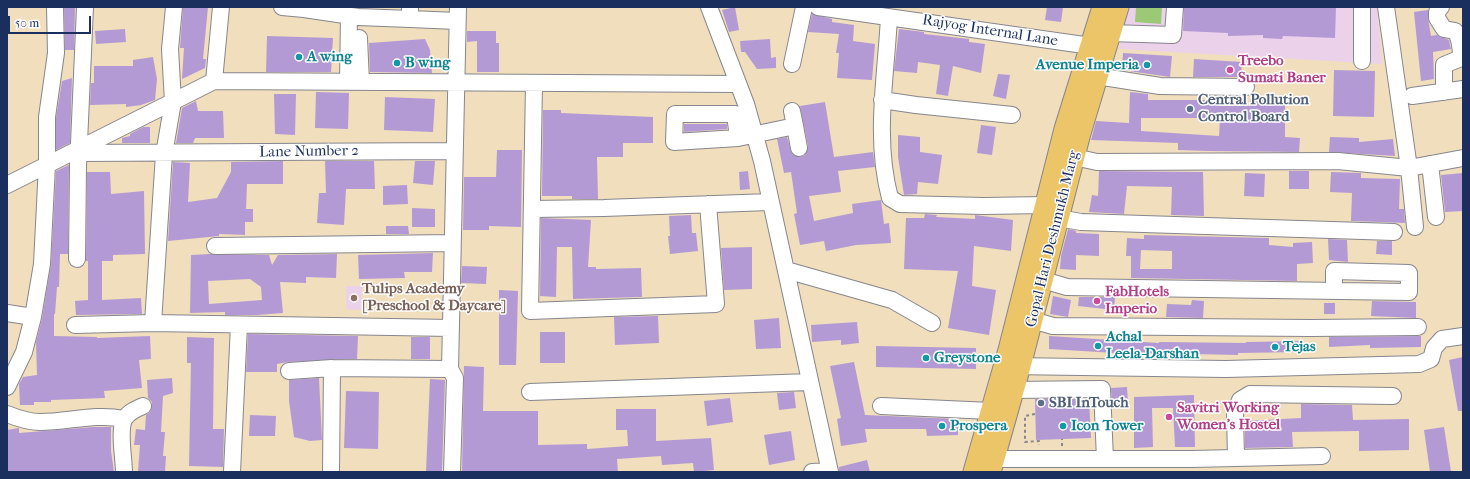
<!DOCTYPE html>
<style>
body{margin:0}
#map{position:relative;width:1470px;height:479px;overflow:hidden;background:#f0debd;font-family:"IM FELL French Canon",serif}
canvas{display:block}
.frame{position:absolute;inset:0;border:8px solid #1b2f5e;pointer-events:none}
.scale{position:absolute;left:8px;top:16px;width:83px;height:18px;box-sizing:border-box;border:2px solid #1b2f5e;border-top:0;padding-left:5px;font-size:12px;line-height:14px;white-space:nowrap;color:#1b2f5e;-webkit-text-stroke:3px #fff;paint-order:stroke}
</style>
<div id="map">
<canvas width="1470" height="479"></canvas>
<div class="frame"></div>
<div class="scale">50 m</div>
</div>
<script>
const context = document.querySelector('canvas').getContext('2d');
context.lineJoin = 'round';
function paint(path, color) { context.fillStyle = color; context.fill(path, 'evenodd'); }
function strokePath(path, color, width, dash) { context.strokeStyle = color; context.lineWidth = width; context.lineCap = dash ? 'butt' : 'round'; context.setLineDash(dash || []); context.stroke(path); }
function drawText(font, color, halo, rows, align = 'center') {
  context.font = font + ' "IM FELL French Canon",serif'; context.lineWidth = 3; context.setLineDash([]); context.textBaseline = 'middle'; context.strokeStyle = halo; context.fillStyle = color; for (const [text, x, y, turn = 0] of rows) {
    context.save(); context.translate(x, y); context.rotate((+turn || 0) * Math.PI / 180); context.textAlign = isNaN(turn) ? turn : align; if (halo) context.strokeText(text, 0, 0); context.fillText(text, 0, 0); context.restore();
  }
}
const built = new Path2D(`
 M1129 7H1377L1382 64 1119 49Z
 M346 286H362L361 310 346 309Z`);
const green = new Path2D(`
 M1136 7H1162L1161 24 1135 22Z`);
const building = new Path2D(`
 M64 7H75L74 50H65Z
 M183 7H208L203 59H206L205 68 182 79 184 48H180Z
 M735 7 739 30 729 32 722 10Z
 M1047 7H1063L1061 22 1045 20Z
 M1184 7H1336L1335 38 1283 36 1282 39 1263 38V35L1228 36V33L1183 31Z
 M1428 10V18L1431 36 1437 35 1449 40 1451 49 1433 52 1434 79 1421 81 1414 12Z
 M812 14 832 19V22L854 25 853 41 875 44 872 80 837 78 839 53H836L839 34 808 32Z
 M125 29 126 42 96 44 95 31Z
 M899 29 924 32V34L969 39V42L985 44 981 73 953 66 948 96 936 94 940 65 918 62 917 73 894 71Z
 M467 31H496V43H499V72H477V41L467 42Z
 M267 36 333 38 331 72H266Z
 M425 39 430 50 432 73 370 72 369 43Z
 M770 39 771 58 776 57V68L757 69 745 52H741L740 41Z
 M1123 53 1172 56 1170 77 1122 70Z
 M153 57 157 79 155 100 141 105 126 107V104L90 105 91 83H94V66H133V60Z
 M1194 59 1242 62 1241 77H1193Z
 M1334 70 1375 71 1374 117 1333 116Z
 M998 74 1010 75 1006 99 993 96Z
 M72 78 70 143 56 150V118L62 81Z
 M316 92 349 93 348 129 315 128Z
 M1130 92 1148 94V100H1220V106H1250V99L1285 98V137L1300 138 1299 152 1208 151 1178 150V143L1091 140 1096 121 1129 123ZM1141 118H1220L1219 136 1141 131Z
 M274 94H296L295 135 275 134Z
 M385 97 435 99 433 132 384 130Z
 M196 101 198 111H223L224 138H195L193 143H176L182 108Z
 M825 102 834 157 873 152 875 167 838 171 841 192 809 196 814 221 853 213 852 204 881 200 884 224 889 223 891 243 856 245 826 251 824 241 800 245 794 214 797 213 791 172 784 173 777 139 787 137 792 154 800 157 805 155 808 146 800 106Z
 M543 110H561V113L653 117V143H623V157H597L598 199H572V196H542Z
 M684 124H727V129L684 132Z
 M981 125 996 127 992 155 977 153Z
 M143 127H150V143H122V138L130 136V134Z
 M898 135 920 137V152L942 155 938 184 918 182 917 194 904 195 898 157Z
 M1330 137 1359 138V142L1393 139 1395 156 1329 152Z
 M497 150H522L521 227 489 226V230H463L464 177H496Z
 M283 161V184H247L246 209H253V222H245V235L219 234V236L168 241 173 162 190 163 188 202 217 198 231 172V162Z
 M325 161H374L375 189H346L344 225 317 223 319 193H326Z
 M415 161H435L433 185 413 183Z
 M69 165 68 254H60L59 287H57L55 314H54V336L97 337V338L150 336 151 359 139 360 142 388 104 391 105 398 51 400V402H34V405H20L19 384 23 377 37 375 36 342 42 319 51 264 56 171Z
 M748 171 750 189 740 190 739 172Z
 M1099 171 1203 172 1204 216 1171 215 1172 187 1127 186 1124 214 1089 212 1092 195 1098 196Z
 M1289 171H1309V189H1289Z
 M87 172H110L111 194 144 191 145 254 113 255V261H102V300L141 298 142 314 76 315 75 301 88 300V261H86Z
 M1331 172 1361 173V178L1400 179 1399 209H1404L1405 223 1351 221 1352 193 1330 192Z
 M1245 173 1265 174 1264 197 1244 196Z
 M1463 173V211L1445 212 1441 175Z
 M407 185 408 204 383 205V186Z
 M412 208 435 209V227H412Z
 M925 214 937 215 936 217 975 219V215L1013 220 1011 251 974 246 972 286 996 290 989 335 948 328 958 271 904 269 906 218H924Z
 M691 215 692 233H696L698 251 670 254 668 236H670L669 216Z
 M541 218 591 220 588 267H596V269L641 268 642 297 573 299 572 247H557L556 297 540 296Z
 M386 226H408L409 234H386Z
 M1068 229 1076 231V233L1099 234V256L1076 255V270L1060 269 1061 256Z
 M1144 235 1269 238V245L1293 247V243L1312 242 1313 263 1297 264V281L1131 278V256H1126L1127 238 1144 239ZM1141 250 1172 251V269H1140Z
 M1328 239 1347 240 1348 262 1329 260Z
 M1377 241H1392V255L1376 254Z
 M752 247V289L724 290 721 248Z
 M433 253 432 272H404L405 278 359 279 358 255Z
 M210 254 269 255 272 265 278 255 337 254 336 278 306 277V283L280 282 283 313 257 315H225V312L190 313 191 255ZM250 279 261 287 262 300 209 304 208 281Z
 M462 266 487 267 486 284 461 283Z
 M499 290 518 291 516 365H499Z
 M1053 296 1071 300 1068 317 1050 314Z
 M1079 297H1115L1114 310 1078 306Z
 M1192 300 1204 301 1203 318 1166 317 1167 304 1191 305Z
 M1372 301 1416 302V318L1371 316Z
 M1324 303H1335V314H1324Z
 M658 316 659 343 615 345 614 317Z
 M779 318 781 348 756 349 754 320Z
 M857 322 859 343 841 345V340L812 342 811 325Z
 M540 332H565V363H540Z
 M248 334 358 336 357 359 288 362 277 364V372H246Z
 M1049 336 1159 343V342L1246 343V342L1304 341V352L1238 353V355L1148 353V355L1049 349Z
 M1421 336V347L1370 348V345L1329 347V337Z
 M187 337 214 338 213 429H224L223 467 189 466 191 363H187Z
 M411 337H430V359H411Z
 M876 346 976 348V369L876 367Z
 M1463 357V411H1458L1449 360Z
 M854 362 865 415 958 419V435L927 436 926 429H865L867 442 841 446 837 419 841 418 830 366Z
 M464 366 484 367 483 411H538V445L587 444V449L628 446 627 430H616V409H656V441L711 438 714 470 694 472 693 463 662 465 661 456 617 459 618 472H462Z
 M172 378 173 393 163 396 161 432H165L163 456H166L165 472 138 471 140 445H134L136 429 145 430 146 415 150 412 152 407V402L148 398 147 380Z
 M319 378 322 440 310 441 294 437 289 401V380Z
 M430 379 445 380 442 472H426Z
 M1127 387 1128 403 1112 404 1111 388Z
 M346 391 379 392 378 449 344 448Z
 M794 392 796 408 779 410 777 393Z
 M1194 395 1195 447H1175L1173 408H1152L1153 447 1134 448V397Z
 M730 398 733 422 707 426 704 401Z
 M1035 399H1089L1091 438 1036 440Z
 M1301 404 1352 405 1353 420 1409 419V450L1359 451V431L1292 432 1293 447 1245 448V421L1301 418Z
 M250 415 276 416 275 436H249Z
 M93 427H111V451L114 472H7V430L19 428V433Z
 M1444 427 1451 472H1430L1424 430Z
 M791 431 795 460 769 465 764 435Z
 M867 460 870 472H839V467Z`);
const path = new Path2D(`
 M1035 414 1025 416V442L1039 441V445
 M1062 446V439`);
const minor = new Path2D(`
 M282 7 304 9
 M305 7 304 9 358 17 410 19V7
 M709 7 746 104 762 161 830 472
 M818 7 1091 46
 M1386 7 1409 168 1415 227
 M1441 7 1437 12V18L1444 29 1455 31C1460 38 1461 50 1461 58L1444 65V92
 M889 17C886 77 874 138 890 198L900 204 984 206 1046 205
 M410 19 457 21
 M1110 33 1173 35 1175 7
 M359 38 361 82
 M1362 61V7
 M792 64 804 7
 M1097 76 1160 86 1246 87
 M214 81 221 7
 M348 82 349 15
 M534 84 530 311 716 304 708 204
 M1412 96 1463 89
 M882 100 916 105 1012 115
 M792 111 795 126
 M738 138 735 114H675L674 142 738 138 795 126 799 148
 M78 153 454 151
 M1074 157 1097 162 1338 161 1409 168 1463 158
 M1430 164 1436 217
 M7 185 214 81 738 84
 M532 209 604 208 770 202
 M1058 218 1081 222 1394 232
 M215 246 452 243
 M77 259 78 166 85 7
 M786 270 892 300 932 323
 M1043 280 1067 287 1409 292V273L1334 271V290
 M7 313 33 317
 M1032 320 1053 326 1311 328 1418 327
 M153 323 164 154 173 102 170 49 174 7
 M75 325 153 323 451 328
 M1009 366 1226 369 1419 364 1431 359 1434 348 1442 339 1463 336
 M289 371 332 368 450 369
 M7 387 24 352 33 317 42 264 47 165V117L56 53 55 7
 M1013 390 1102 389 1105 459
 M530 392 810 382
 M881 406 991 411
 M7 414C17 418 29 422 40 422 69 422 95 413 124 419
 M1236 458 1235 413 1240 400 1250 394 1393 396
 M993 459H1192L1322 456
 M124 472C124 459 118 428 125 418 129 412 136 409 143 406
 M232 472 239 325
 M331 472 332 368
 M452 472 455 378 450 369 458 7
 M812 472 830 471`);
const major = new Path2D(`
 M974 472 1009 350 1065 129 1103 7
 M990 472 1020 366 1080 133 1118 7`);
const markers = [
 [299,57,4,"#0f9aa8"],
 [397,63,4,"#0f9aa8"],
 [1147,65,4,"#0f9aa8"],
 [1230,70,4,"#d1479c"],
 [1190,109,4,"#5c6f8a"],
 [354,298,4,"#8d6e63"],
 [1097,301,4,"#d1479c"],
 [1098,346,4,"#0f9aa8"],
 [1275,347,4,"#0f9aa8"],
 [926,358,4,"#0f9aa8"],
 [1041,403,4,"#5c6f8a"],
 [1169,417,4,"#d1479c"],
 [942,426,4,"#0f9aa8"],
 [1063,426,4,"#0f9aa8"]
];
const streetNames = [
 ["Rajyog Internal Lane",990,31,9],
 ["Lane Number 2",309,152,-1],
 ["Gopal Hari Deshmukh Marg",1053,239,-76]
];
const cultureNames = [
 ["A wing",307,57],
 ["B wing",405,63],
 ["Avenue Imperia",1139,65,"right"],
 ["Achal",1106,337],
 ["Leela-Darshan",1106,354],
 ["Tejas",1283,347],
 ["Greystone",934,358],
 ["Prospera",950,426],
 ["Icon Tower",1071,426]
];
const hotelNames = [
 ["Treebo",1238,61],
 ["Sumati Baner",1238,78],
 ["FabHotels",1105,292],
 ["Imperio",1105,309],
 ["Savitri Working",1177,408],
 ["Women's Hostel",1177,425]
];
const serviceNames = [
 ["Central Pollution",1198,100],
 ["Control Board",1198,117],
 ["SBI InTouch",1049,403]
];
const educationNames = [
 ["Tulips Academy",362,289],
 ["[Preschool & Daycare]",362,306]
];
paint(built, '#ecd1ea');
paint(green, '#9cc976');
paint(building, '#b49ad4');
strokePath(minor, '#86868e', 18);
strokePath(major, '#86868e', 23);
strokePath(path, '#86868e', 2, [3, 3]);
strokePath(minor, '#fff', 16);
strokePath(major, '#ecc569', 21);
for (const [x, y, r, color] of markers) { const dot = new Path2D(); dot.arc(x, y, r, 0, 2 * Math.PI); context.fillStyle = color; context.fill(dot); strokePath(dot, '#fff', 1.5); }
drawText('15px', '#1b2f5e', '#fff', streetNames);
drawText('bold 15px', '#0d838f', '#fff', cultureNames, 'left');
drawText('bold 15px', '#b23c85', '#fff', hotelNames, 'left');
drawText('bold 15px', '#4e5e75', '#fff', serviceNames, 'left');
drawText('bold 15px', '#785e54', '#fff', educationNames, 'left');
</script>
